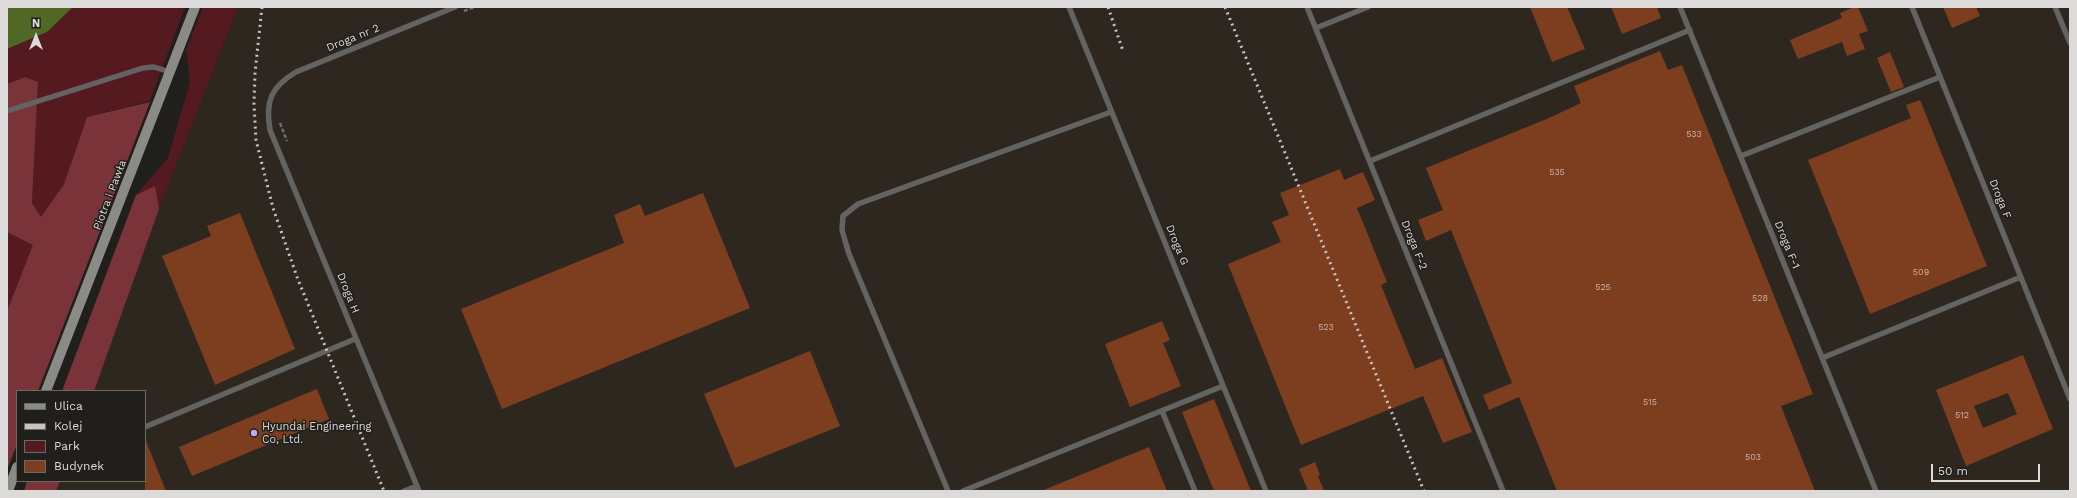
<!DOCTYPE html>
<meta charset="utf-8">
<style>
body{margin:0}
#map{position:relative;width:2077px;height:498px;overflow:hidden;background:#211f1b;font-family:"Work Sans",sans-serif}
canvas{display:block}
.frame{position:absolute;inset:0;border:8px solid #dddbd9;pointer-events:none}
.legend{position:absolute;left:16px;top:390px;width:130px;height:92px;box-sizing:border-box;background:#211f1b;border:1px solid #6c6a67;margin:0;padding:5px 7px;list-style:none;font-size:12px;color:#dddbd9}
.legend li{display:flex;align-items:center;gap:8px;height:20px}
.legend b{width:20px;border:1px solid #6c6a67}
.north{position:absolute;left:16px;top:16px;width:40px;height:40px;-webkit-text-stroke:3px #211f1b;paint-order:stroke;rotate:0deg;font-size:11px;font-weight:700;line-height:16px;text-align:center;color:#dddbd9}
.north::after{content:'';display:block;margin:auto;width:14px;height:18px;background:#dddbd9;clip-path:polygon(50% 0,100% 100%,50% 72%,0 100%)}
.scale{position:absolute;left:1931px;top:464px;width:109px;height:18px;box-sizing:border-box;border:2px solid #dddbd9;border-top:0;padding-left:5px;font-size:12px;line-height:14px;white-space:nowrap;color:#dddbd9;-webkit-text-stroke:3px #211f1b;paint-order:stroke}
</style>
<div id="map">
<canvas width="2077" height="498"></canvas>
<div class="frame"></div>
<ul class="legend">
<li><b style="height:5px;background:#8a8a86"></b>Ulica</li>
<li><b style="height:5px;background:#c6c4c2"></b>Kolej</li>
<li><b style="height:11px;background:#551920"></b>Park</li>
<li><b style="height:11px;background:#7d3d1f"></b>Budynek</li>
</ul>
<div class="north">N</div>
<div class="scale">50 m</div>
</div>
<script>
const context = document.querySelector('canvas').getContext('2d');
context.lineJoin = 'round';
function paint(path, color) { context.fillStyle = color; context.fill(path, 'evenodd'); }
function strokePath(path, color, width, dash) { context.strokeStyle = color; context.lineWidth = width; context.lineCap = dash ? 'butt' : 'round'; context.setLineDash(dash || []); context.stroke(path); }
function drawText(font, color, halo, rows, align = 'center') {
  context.font = font + ' "Work Sans",sans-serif'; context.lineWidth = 3; context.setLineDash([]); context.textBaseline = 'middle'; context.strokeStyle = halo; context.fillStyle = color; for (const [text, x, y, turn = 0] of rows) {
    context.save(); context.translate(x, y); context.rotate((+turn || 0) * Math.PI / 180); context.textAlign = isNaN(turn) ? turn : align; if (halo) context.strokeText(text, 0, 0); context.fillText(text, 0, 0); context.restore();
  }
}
const built = new Path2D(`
 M238 7H2070V491H43L46 481H145V391H81L206 66 210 78Z`);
const green = new Path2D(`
 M73 7H185L150 101 87 117 64 184 41 218 32 203 38 82 25 77 7 84V49L47 32Z
 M203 7H238L159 209 155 186 136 195 168 158 190 82 186 50Z
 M7 232 34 245 7 311Z`);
const forest = new Path2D(`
 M25 77 38 82 32 203 41 217 64 184 87 117 150 102 38 391H17V444L7 470V311L33 245 7 232V84Z
 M155 186 159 209 94 391H62L136 195Z
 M27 481H60L56 491H24Z`);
const water = new Path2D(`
 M7 7H73L47 32 7 49Z`);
const building = new Path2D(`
 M1530 7H1567L1585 49 1552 62Z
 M1611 7H1657L1661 18 1622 34Z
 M1854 7H1858L1868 31 1859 34 1865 49 1847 56 1842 42 1798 59 1790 40 1842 18 1840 13Z
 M1943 7H1976L1980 16 1952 28Z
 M1660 51 1668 70 1682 65 1813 394 1781 406 1815 491H1557L1519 397 1489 410 1483 395 1512 383 1451 230 1426 241 1418 220 1443 210 1426 168 1549 118 1581 103 1574 86Z
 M1890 52 1904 87 1891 92 1877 58Z
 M1920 100 1987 266 1870 314 1808 160 1911 118 1906 105Z
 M1340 169 1344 180 1363 172 1375 200 1357 208 1387 282 1381 285 1415 369 1442 358 1472 432 1443 443 1423 396 1301 445 1228 264 1281 242 1272 222 1289 215 1280 193Z
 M703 193 750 308 502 409 461 309 624 243 614 215 640 204 645 216Z
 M240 213 295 349 215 385 162 256 211 236 207 226Z
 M1162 321 1170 340 1163 343 1181 386 1130 407 1105 344Z
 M810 351 840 426 735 468 704 394Z
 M2023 355 2053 429 1966 466 1936 390ZM2008 393 2017 414 1983 428 1974 406Z
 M317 389 329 419 192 476 179 447Z
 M1214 399 1251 491H1214L1182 412Z
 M145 441H146L166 491H145Z
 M1149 447 1167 491H1041Z
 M1315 462 1320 475 1318 476 1324 491H1308L1299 469Z`);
const path = new Path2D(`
 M464 11 475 7
 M280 123 287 141`);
const lane = new Path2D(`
 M1069 7 1266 491
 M1307 7 1503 491
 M1680 7 1876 491
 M1912 7 2070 399
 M2055 7 2070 43
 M1316 28 1368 7
 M7 111 143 68 154 67 170 72
 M1741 156 1940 77
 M1370 161 1690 30
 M1822 358 2021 277
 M1162 411 1195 491
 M145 427 355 339
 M404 491 417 486
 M419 491 270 130C265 101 271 87 296 72L455 7
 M948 491 849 254 842 230 843 216 858 204 1111 112
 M963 491 1223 386`);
const secondary = new Path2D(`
 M46 391 195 7
 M8 491 17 467`);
const rail = new Path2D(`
 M262 7 255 73 254 104 256 140 273 208 297 277 384 491
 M1108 7 1123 51
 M1225 7 1424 491`);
const markers = [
 [254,433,4,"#bda9f5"]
];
const numberNames = [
 ["533",1694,134],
 ["535",1557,172],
 ["509",1921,272],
 ["525",1603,287],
 ["528",1760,298],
 ["523",1326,327],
 ["515",1650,402],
 ["512",1962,415],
 ["503",1753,457]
];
const streetNames = [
 ["Droga nr 2",353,38,-22],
 ["Piotra i Pawła",110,195,-69],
 ["Droga F",2000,199,68],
 ["Droga G",1177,245,68],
 ["Droga F-2",1414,245,68],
 ["Droga F-1",1787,245,68],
 ["Droga H",348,293,68]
];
const poiNames = [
 ["Hyundai Engineering",262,427],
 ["Co, Ltd.",262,440]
];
paint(built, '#2e271f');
paint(green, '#551920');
paint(forest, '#793339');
paint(water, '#516825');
paint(building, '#7d3d1f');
strokePath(path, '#6f6d6a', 2.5, [4, 2]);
strokePath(lane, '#636361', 5.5);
strokePath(secondary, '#8a8a86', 10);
strokePath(rail, '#c6c4c2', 3, [2, 4]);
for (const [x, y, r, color] of markers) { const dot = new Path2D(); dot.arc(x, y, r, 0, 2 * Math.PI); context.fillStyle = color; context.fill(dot); strokePath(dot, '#211f1b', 1.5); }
drawText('9px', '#c5b4aa', null, numberNames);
drawText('11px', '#dddbd9', '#211f1b', streetNames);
drawText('11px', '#dddbd9', '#211f1b', poiNames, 'left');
</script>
